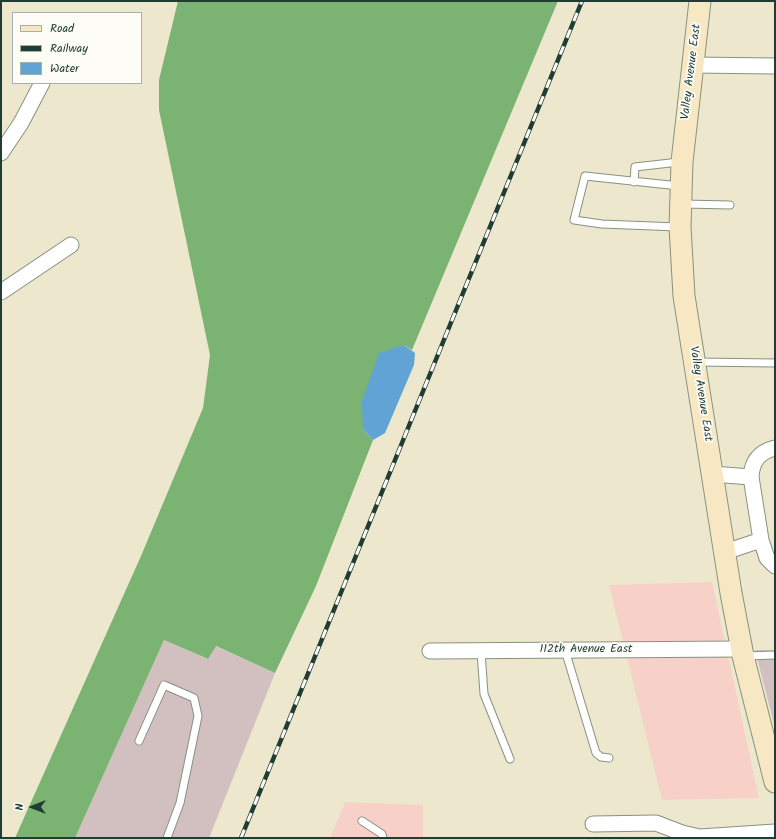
<!DOCTYPE html>
<style>
body{margin:0}
#map{position:relative;width:776px;height:839px;overflow:hidden;background:#ede8cd;font-family:Kalam,sans-serif}
canvas{display:block}
.frame{position:absolute;inset:0;border:2px solid #1f3d34;pointer-events:none}
.legend{position:absolute;left:12px;top:12px;width:130px;height:72px;box-sizing:border-box;background:#fdfcf7;border:1px solid #a4b0a9;margin:0;padding:5px 7px;list-style:none;font-size:12px;color:#1f3d34}
.legend li{display:flex;align-items:center;gap:8px;height:20px}
.legend b{width:20px;border:1px solid #a4b0a9}
.north{position:absolute;left:12px;top:787px;width:40px;height:40px;-webkit-text-stroke:3px #fdfcf7;paint-order:stroke;rotate:270deg;font-size:11px;font-weight:700;line-height:16px;text-align:center;color:#1f3d34}
.north::after{content:'';display:block;margin:auto;width:14px;height:18px;background:#1f3d34;clip-path:polygon(50% 0,100% 100%,50% 72%,0 100%)}
</style>
<div id="map">
<canvas width="776" height="839"></canvas>
<div class="frame"></div>
<ul class="legend">
<li><b style="height:5px;background:#f7e8c3"></b>Road</li>
<li><b style="height:5px;background:#1f3d34"></b>Railway</li>
<li><b style="height:11px;background:#61a3d5"></b>Water</li>
</ul>
<div class="north">N</div>
</div>
<script>
const context = document.querySelector('canvas').getContext('2d');
context.lineJoin = 'round';
function paint(path, color) { context.fillStyle = color; context.fill(path, 'evenodd'); }
function strokePath(path, color, width, dash) { context.strokeStyle = color; context.lineWidth = width; context.lineCap = dash ? 'butt' : 'round'; context.setLineDash(dash || []); context.stroke(path); }
function drawText(font, color, halo, rows, align = 'center') {
  context.font = font + ' Kalam,sans-serif'; context.lineWidth = 3.5; context.setLineDash([]); context.textBaseline = 'middle'; context.strokeStyle = halo; context.fillStyle = color; for (const [text, x, y, turn = 0] of rows) {
    context.save(); context.translate(x, y); context.rotate((+turn || 0) * Math.PI / 180); context.textAlign = isNaN(turn) ? turn : align; if (halo) context.strokeText(text, 0, 0); context.fillText(text, 0, 0); context.restore();
  }
}
const built = new Path2D(`
 M712 582 759 798 662 800 609 585Z
 M345 802 423 805V838H330Z`);
const industrial = new Path2D(`
 M164 640 207 659 215 646 275 673 209 838H75Z
 M755 650H775V728Z`);
const forest = new Path2D(`
 M178 1H558L412 350 404 345 363 429 373 440 316 586 275 673 216 646 208 659 164 640 75 838H15L141 556 203 408 210 355 159 110V80Z`);
const water = new Path2D(`
 M404 345 415 353 414 365 385 433 373 440 363 429 362 401 379 353Z`);
const service = new Path2D(`
 M634 182 635 167 679 162
 M683 204 730 205
 M678 227 602 224 574 220 585 176 679 186
 M696 362 775 363
 M565 650 596 753 601 757 609 758
 M481 651 484 694 510 759
 M745 656 775 655
 M139 741 164 685 194 698 198 716 180 803 167 838
 M362 821 382 834 383 838`);
const minor = new Path2D(`
 M692 65 775 66
 M1 153 21 123 42 83
 M1 292 71 245
 M712 474 751 477C752 461 759 452 775 448
 M751 477 761 540
 M725 552 761 540 767 558 775 566
 M430 651 742 649
 M593 824 656 823 682 833 700 837 775 832`);
const secondary = new Path2D(`
 M700 1 682 162 680 227 684 296 731 593 743 656 775 782`);
const rail = new Path2D(`
 M241 838 582 1`);
const streetNames = [
 ["Valley Avenue East",692,72,-83],
 ["Valley Avenue East",700,394,81],
 ["112th Avenue East",586,650]
];
paint(built, '#f7d1c7');
paint(industrial, '#d2bfc0');
paint(forest, '#7ab372');
paint(water, '#61a3d5');
strokePath(service, '#869280', 9);
strokePath(minor, '#869280', 17);
strokePath(secondary, '#869280', 23);
strokePath(service, '#fff', 7);
strokePath(minor, '#fff', 15);
strokePath(secondary, '#f7e8c3', 21);
strokePath(rail, '#1f3d34', 4.5);
strokePath(rail, '#fdfcf7', 3, [9]);
drawText('12px', '#1f3d34', '#fdfcf7', streetNames);
</script>
